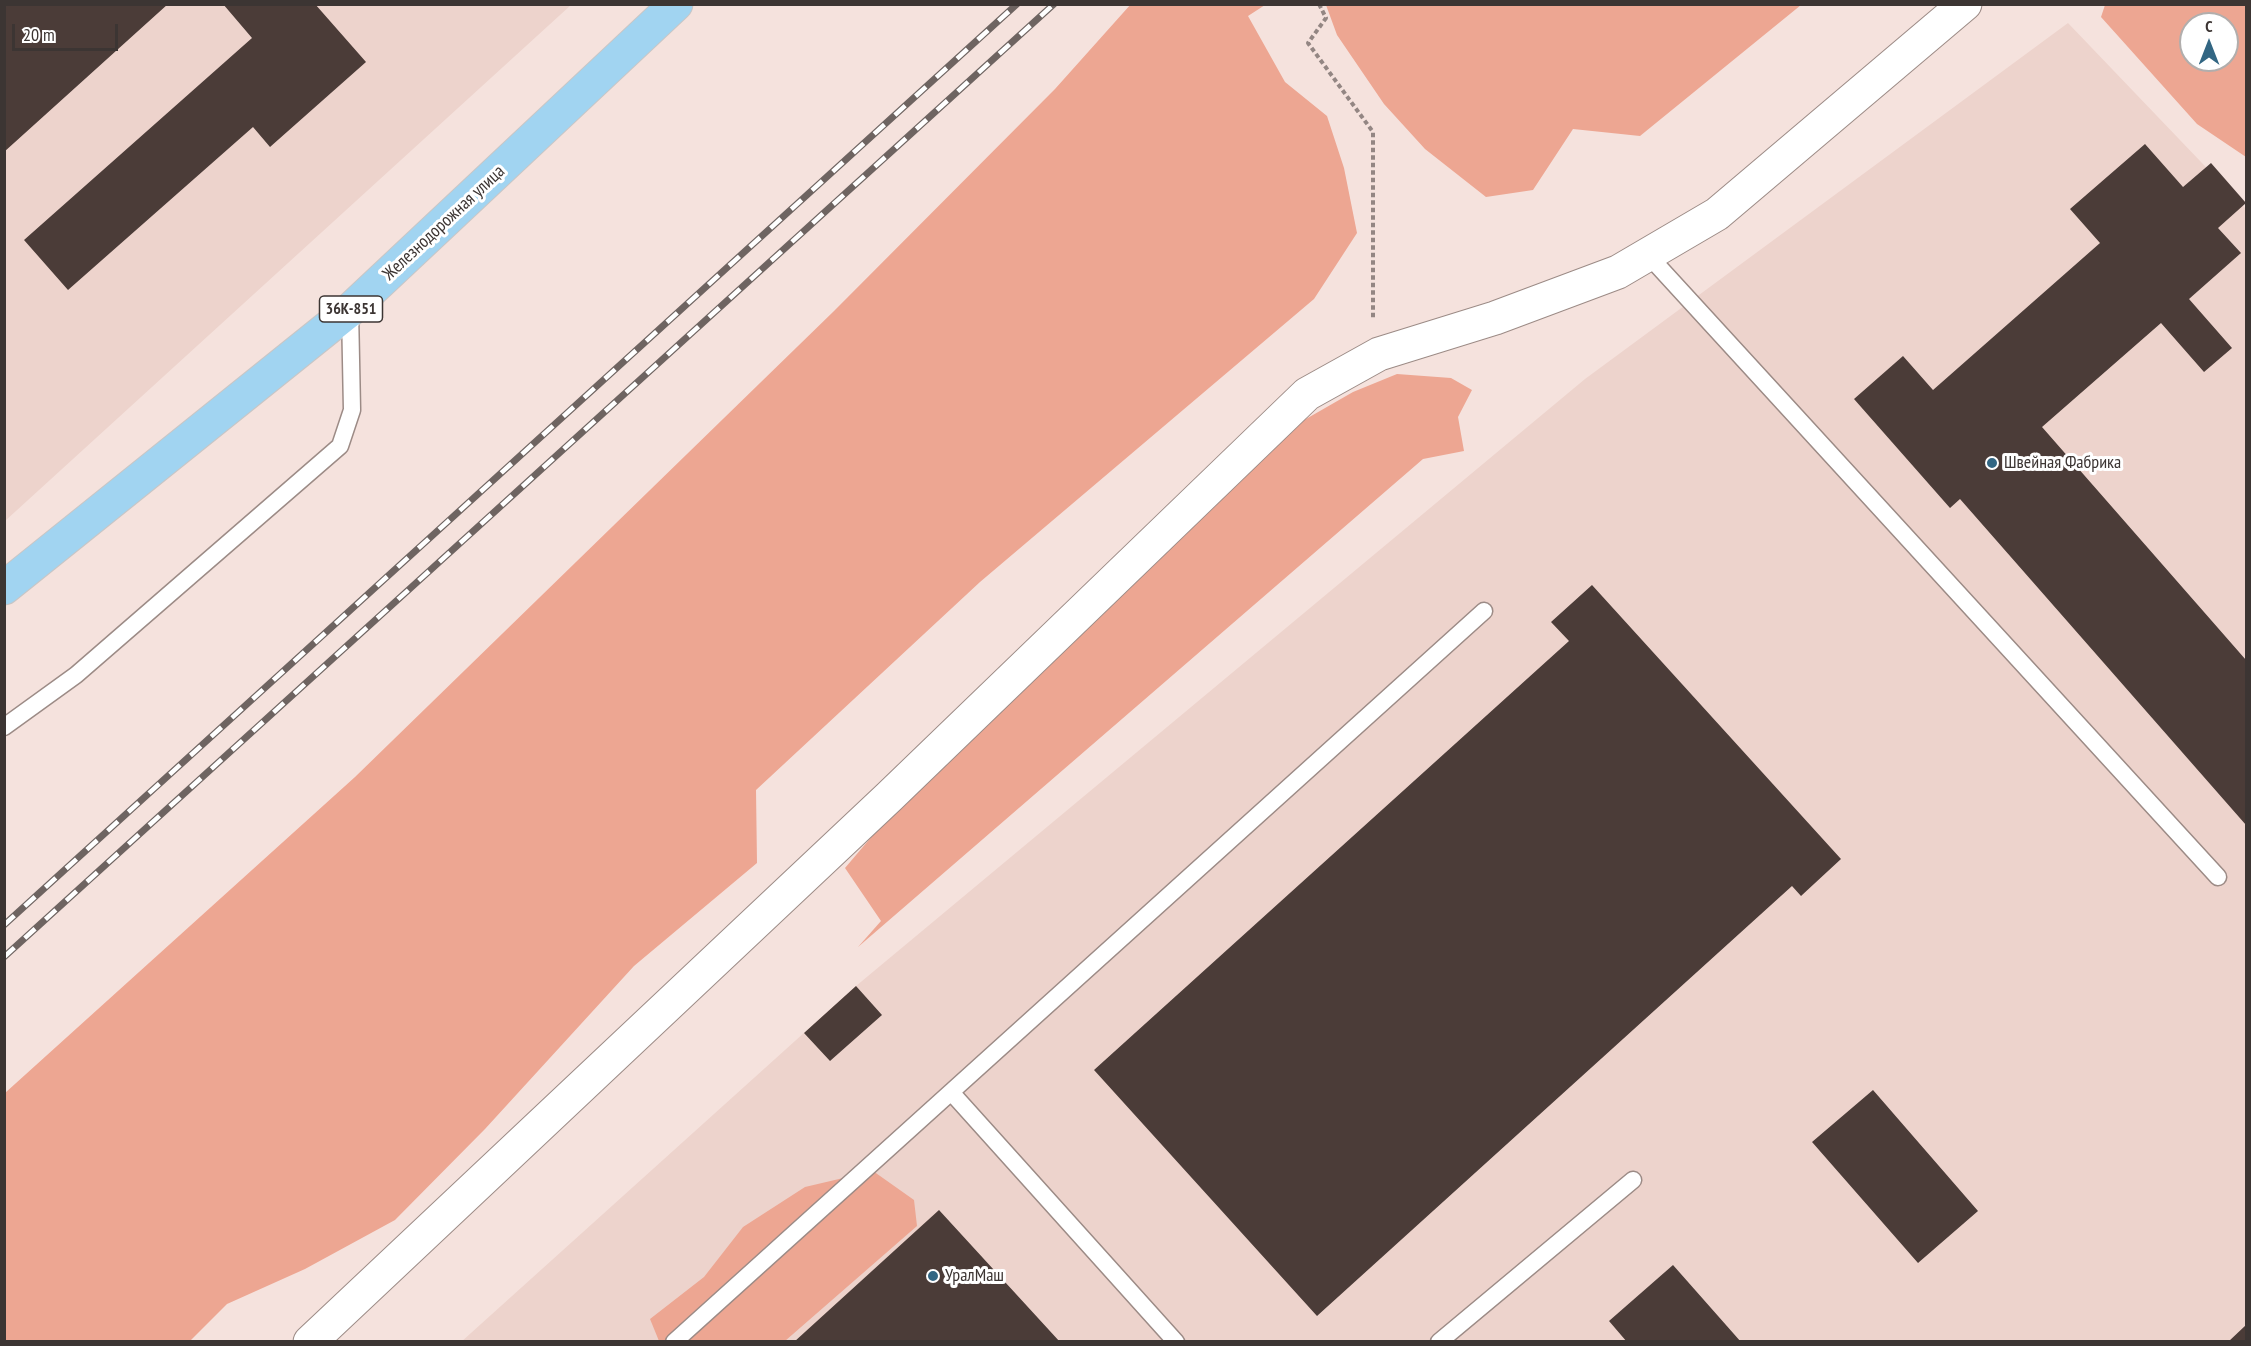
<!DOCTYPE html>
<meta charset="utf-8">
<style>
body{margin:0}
#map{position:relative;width:2251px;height:1346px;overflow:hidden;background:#f5e2dd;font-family:"PT Sans Narrow",sans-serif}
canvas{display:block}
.frame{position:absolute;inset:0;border:6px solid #3c3533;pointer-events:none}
.north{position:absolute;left:2179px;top:12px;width:60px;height:60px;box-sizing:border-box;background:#fff;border:2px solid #b1aead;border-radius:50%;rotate:0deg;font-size:16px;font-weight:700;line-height:24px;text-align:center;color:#3c3533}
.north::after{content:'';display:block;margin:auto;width:21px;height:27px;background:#326683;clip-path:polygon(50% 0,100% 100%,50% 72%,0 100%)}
.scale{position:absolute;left:12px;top:24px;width:106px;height:27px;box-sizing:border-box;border:3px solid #3c3533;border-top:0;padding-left:8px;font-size:18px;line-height:21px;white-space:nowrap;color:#3c3533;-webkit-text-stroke:4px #fff;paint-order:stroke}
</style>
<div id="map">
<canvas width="2251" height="1346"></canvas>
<div class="frame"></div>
<div class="north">С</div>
<div class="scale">20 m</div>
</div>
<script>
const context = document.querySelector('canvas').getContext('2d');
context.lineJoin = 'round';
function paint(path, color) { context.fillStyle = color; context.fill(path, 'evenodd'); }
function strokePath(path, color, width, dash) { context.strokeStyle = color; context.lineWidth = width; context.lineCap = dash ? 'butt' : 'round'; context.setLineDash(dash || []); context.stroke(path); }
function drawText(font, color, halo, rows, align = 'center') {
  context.font = font + ' "PT Sans Narrow",sans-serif'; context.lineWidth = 6; context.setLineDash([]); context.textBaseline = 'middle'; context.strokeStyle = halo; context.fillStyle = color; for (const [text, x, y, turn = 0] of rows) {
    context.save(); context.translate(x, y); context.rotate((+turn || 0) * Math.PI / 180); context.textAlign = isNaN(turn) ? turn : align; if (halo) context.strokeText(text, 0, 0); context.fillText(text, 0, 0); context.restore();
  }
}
const built = new Path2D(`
 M5 5H571L5 521Z
 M2068 23 2246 209V1341L461 1342 856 986 1585 379Z`);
const green = new Path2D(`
 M1131 4 1265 5 1248 16 1285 82 1327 116 1344 168 1357 233 1314 299 980 582 756 790 757 863 634 966 485 1129 395 1220 305 1269 227 1304 190 1341H5V1093L355 777 834 311 1055 89Z
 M1326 5H1801L1640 136 1573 129 1533 190 1486 197 1425 149 1384 104 1337 35Z
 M2105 5H2246V157L2197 124 2101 17ZM2191 24H2227V60H2191Z
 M1397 374 1451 378 1472 390 1458 417 1464 451 1423 459 858 947 881 921 845 868 896 808 1292 427 1353 392Z
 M873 1171 914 1200 917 1226 785 1341H659L650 1319 704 1277 743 1227 805 1187Z`);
const building = new Path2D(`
 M4 4H168L4 152Z
 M223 4H315L366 62 270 147 253 127 68 290 24 240 252 38Z
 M2145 144 2183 187 2211 163 2246 203 2218 228 2241 253 2189 299 2232 348 2204 372 2161 323 2042 427 2246 660V825L1960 499 1950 508 1854 399 1903 356 1933 390 2100 243 2070 209Z
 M1592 585 1841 859 1801 896 1792 886 1317 1316 1094 1070 1569 641 1551 622Z
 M856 986 882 1015 830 1061 804 1033Z
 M1873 1090 1978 1211 1918 1263 1812 1142Z
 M939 1210 1060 1342H794Z
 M1673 1265 1741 1342H1627L1609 1321Z
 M2246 1325V1342H2228Z`);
const path = new Path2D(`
 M1319 4 1326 18 1308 43 1373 132V319`);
const service = new Path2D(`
 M1648 255 2218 877
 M4 727 76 675 340 446 352 410 350 310
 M951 1092 1176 1342
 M674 1342 1484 611
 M1439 1342 1633 1180`);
const minor = new Path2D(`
 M310 1342 889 797 1307 394 1379 354 1495 318 1618 272 1717 214 1965 4`);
const primary = new Path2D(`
 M4 588 350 310 676 4`);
const rail = new Path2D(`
 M4 925 1017 4
 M4 957 1054 4`);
const markers = [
 [1992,463,6,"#326683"],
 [933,1276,6,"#326683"]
];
const shields = [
 [351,309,63]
];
const shieldNames = [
 ["36К-851",351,309]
];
const streetNames = [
 ["Железнодорожная улица",444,223,-43]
];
const poiNames = [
 ["Швейная Фабрика",2004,463],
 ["УралМаш",945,1276]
];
paint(built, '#edd3cc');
paint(green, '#eda692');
paint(building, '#4b3c38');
strokePath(service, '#9c8b86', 19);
strokePath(minor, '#9c8b86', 35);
strokePath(primary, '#c8c6c6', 35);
strokePath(path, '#938683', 4, [4.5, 3]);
strokePath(service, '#fff', 16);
strokePath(minor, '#fff', 33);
strokePath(primary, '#a1d4f1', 33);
strokePath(rail, '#6e6461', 7);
strokePath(rail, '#fff', 4.5, [14]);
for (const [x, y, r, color] of markers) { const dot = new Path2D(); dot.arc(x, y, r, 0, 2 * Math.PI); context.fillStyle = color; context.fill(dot); strokePath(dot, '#fff', 2); }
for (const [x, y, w] of shields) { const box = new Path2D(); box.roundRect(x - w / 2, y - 13, w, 26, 4.5); context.fillStyle = '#fff'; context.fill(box); strokePath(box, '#3c3533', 1.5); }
drawText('bold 16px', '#3c3533', null, shieldNames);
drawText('18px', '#3c3533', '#fff', streetNames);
drawText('18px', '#3c3533', '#fff', poiNames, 'left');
</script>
